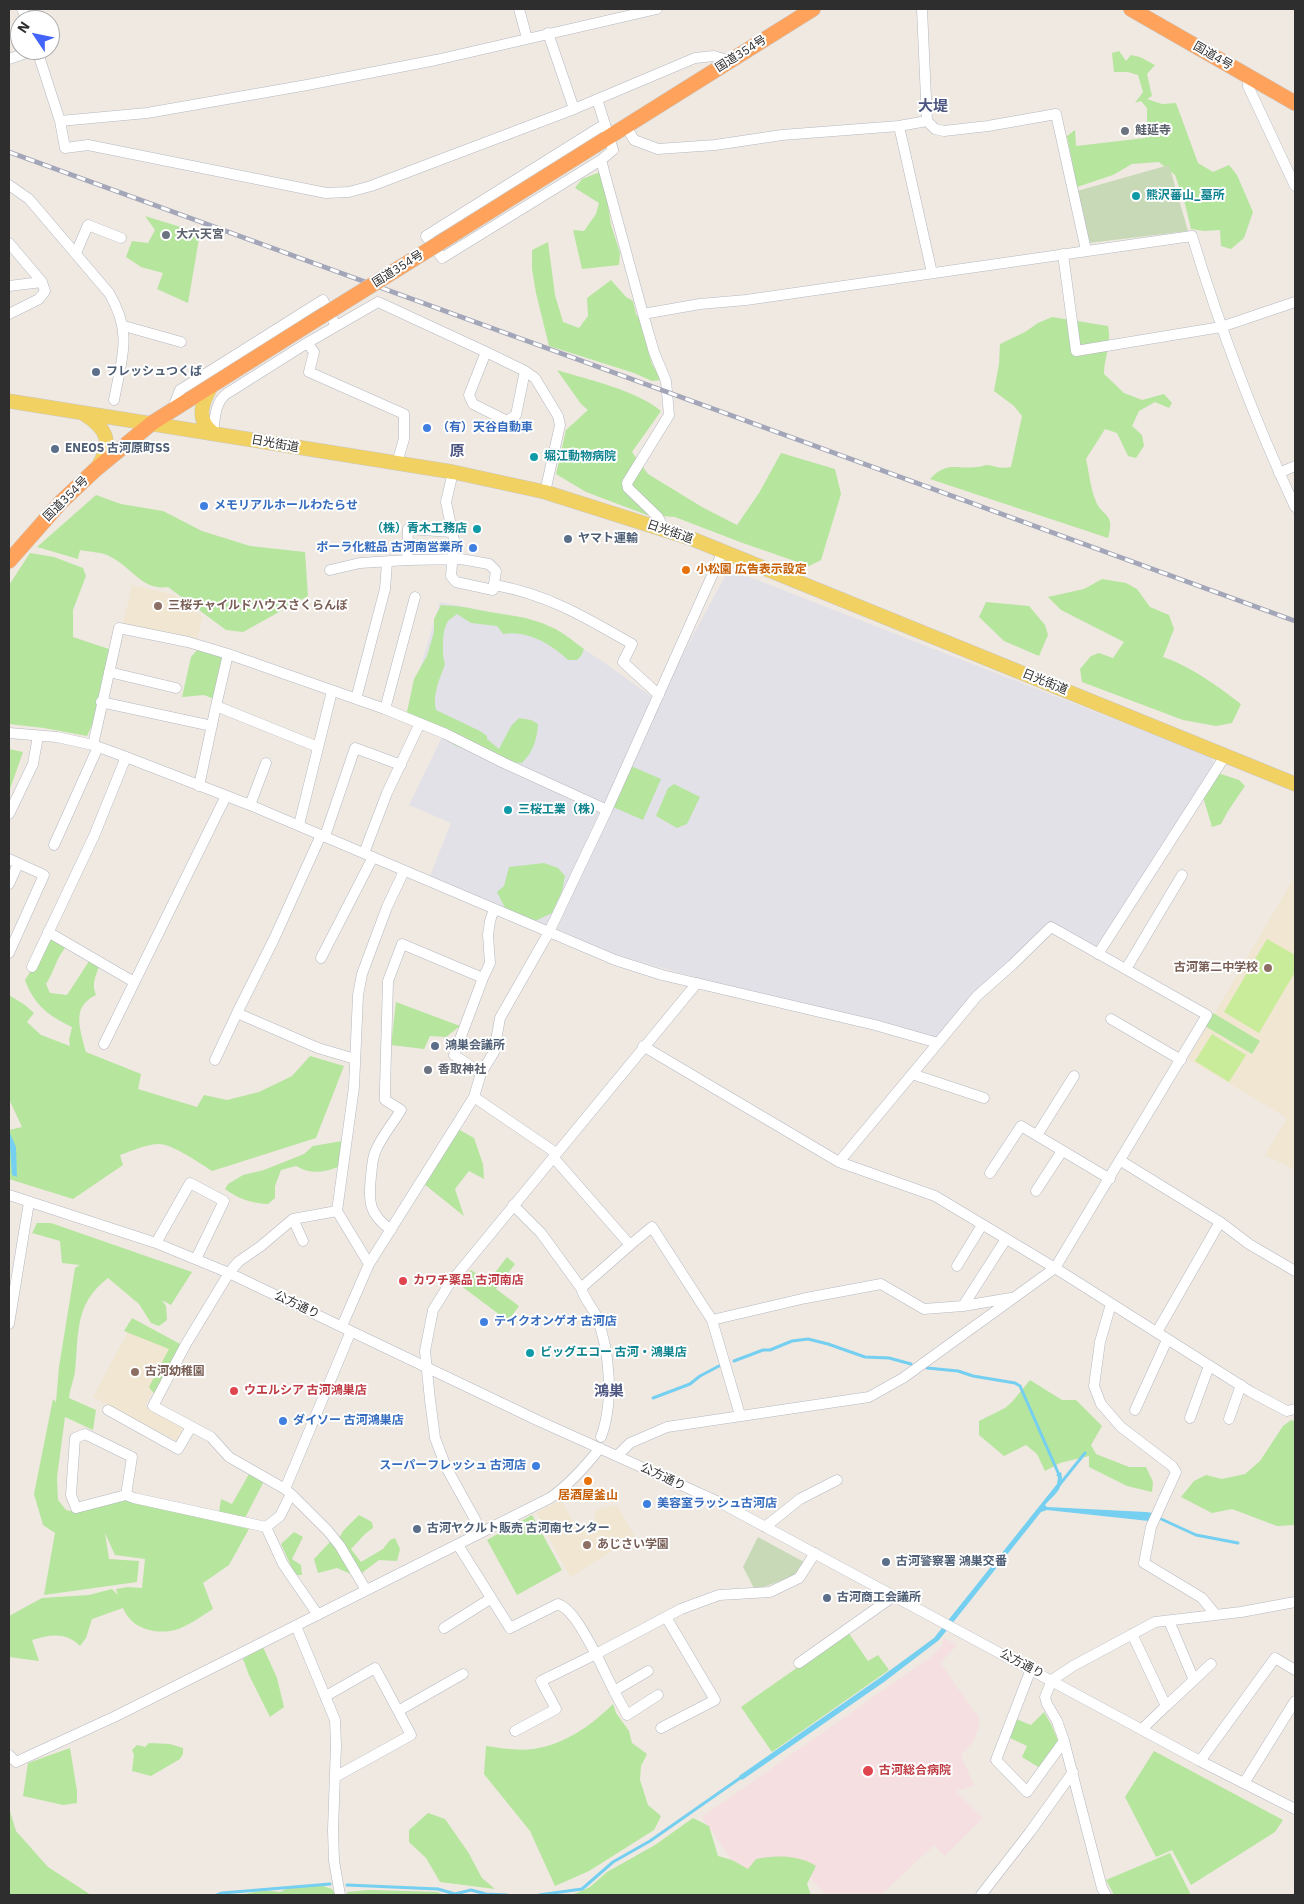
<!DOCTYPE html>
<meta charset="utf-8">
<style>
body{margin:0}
#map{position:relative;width:1304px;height:1904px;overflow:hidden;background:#efe9e1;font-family:"IBM Plex Sans",sans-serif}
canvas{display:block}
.frame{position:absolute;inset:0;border:10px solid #2e2e2e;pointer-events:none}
.north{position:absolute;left:10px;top:10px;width:50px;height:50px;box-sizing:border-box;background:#fff;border:1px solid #ababab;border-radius:50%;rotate:304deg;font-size:14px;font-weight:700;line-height:20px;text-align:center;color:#2e2e2e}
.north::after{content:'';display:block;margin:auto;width:18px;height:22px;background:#4264fb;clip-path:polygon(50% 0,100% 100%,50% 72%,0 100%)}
</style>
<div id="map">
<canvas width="1304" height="1904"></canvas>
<div class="frame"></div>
<div class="north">N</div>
</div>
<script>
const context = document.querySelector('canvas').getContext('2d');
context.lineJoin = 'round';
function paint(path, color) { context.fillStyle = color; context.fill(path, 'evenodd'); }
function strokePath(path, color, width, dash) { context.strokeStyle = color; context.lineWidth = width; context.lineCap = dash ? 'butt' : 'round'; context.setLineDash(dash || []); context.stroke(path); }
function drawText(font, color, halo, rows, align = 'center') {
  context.font = font + ' "IBM Plex Sans","Noto Sans JP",sans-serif'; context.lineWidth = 4; context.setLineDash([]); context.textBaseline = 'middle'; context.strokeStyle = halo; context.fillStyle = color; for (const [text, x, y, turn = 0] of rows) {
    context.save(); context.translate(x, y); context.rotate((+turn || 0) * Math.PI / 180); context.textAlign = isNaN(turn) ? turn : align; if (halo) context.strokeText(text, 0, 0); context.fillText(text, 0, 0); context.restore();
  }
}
const industrial = new Path2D(`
 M729 569 1211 757 1214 764 1095 950 1050 925 936 1038 720 984 619 956 557 929 668 681Z
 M440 602 539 622 599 659 652 697 604 805 407 712Z
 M442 737 599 813 547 927 430 876 451 823 409 805Z`);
const education = new Path2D(`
 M132 585 175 595 203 617 197 641 123 624Z
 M1295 876V1170L1265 1155 1287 1118 1188 1059Z
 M132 1324 176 1346 145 1406 184 1427 177 1441 93 1397Z
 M561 1500 579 1533 594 1526 596 1510 617 1505 635 1537 570 1577 536 1513Z`);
const medical = new Path2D(`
 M944 1638 957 1645 940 1663 979 1718V1726L974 1740 961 1755 974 1786 956 1791 983 1818 945 1856 934 1845 881 1895H826L797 1864 756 1895 702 1817 932 1656 941 1647Z`);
const green = new Path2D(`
 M1119 51 1126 61 1131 55 1140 57 1155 65 1147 74 1152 96 1147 99 1162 104 1176 103 1198 163 1213 172 1229 165 1237 175 1253 212 1244 238 1231 249 1221 246 1220 230 1204 231 1191 229 1185 204 1175 175 1159 162 1132 164 1113 175 1077 187 1067 136 1075 130 1076 146 1145 138 1150 132 1147 122V108L1141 101 1135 103 1143 92 1138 75 1128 72H1114L1112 53Z
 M600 172 606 192 611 225 620 253 619 265 582 269 573 230 584 231 596 214 599 203 575 188 582 179Z
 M145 216 200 233 188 303 157 289 163 273 141 267 126 257 132 241 148 243 155 230Z
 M548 242 555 295 563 322 579 328 588 316 587 298 611 280 626 297 633 301 636 314 642 323 652 364 662 380 652 381 634 373 549 346 536 293 532 269V250Z
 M1052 317 1108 326C1112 343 1104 358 1104 374L1124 393 1142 400 1164 394 1172 403 1169 408 1155 402 1139 411 1132 426 1142 435 1144 446 1136 458 1128 456 1117 433 1105 429 1086 459C1089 472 1090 486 1095 499 1101 518 1116 511 1108 538L930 479C948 460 955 470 977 467 981 467 984 465 988 465 999 467 998 469 1011 467L1022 416 1014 406 994 391 999 364 1000 344 1025 332 1038 323Z
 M557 370C589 380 636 390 661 411L632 452 648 474 702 507 737 525 759 493 781 453 835 469 841 494 821 560 809 566 740 542 675 517 647 515 586 492 556 474 566 430 588 410 581 404Z
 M96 495 121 504 163 511 202 531 250 546 305 552 308 596 243 632 226 630 168 587C143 591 132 568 111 557 103 552 90 552 80 550L78 559 37 547Z
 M30 553 54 557 83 568 86 576 73 610V637L109 649 95 718 87 736 44 728 9 724V585Z
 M1102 579 1126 583 1137 589 1150 607 1169 615 1174 629 1163 657C1192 667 1216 685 1241 704L1232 723 1216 726 1183 720 1082 682 1080 669 1091 656 1099 653 1113 658 1124 642 1061 610 1048 597 1084 589Z
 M986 602 1029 606 1045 625 1048 635 1039 656 1004 641 979 617Z
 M441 605C456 606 465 607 479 610 504 615 529 616 551 627 563 632 573 641 584 649L581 656 577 660H568C551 644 527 630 503 634L497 626 471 623 457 614C454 617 449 619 447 623 442 631 442 655 445 664 440 678 432 695 436 710L480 731 487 736V739L499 749 511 726 519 718 531 720 538 724C537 740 533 752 522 763L493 761 475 752 456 746 407 712 414 679 427 656 434 632V619Z
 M197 650 224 657 214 699 204 695 182 697 191 657Z
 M9 749 23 752 9 792Z
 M631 766 661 779 643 820 613 807Z
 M1218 773 1239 780 1245 786 1228 811 1221 824 1212 827 1203 797Z
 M674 784 700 797 687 824 677 828 656 816 668 788Z
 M544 863 558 868 565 876 562 891 552 913 535 921 505 908 497 892 504 886 509 867Z
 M52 938 65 948C56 959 54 972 46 984L50 993 67 995 93 955 99 966C96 977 91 983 96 995 71 1007 80 1028 85 1049L86 1052 141 1074 138 1089 197 1107 204 1095 227 1100 259 1092 292 1076 310 1056 344 1066 316 1138 212 1171C200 1163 172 1144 159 1144 146 1144 132 1151 120 1155L123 1165 73 1199 9 1179V1130L22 1127 9 1099V995L25 1005 34 1013 27 1022 41 1035 70 1046 69 1040 72 1027C49 1016 34 1005 25 980Z
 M396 1002 460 1026 446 1037 430 1036 424 1049 391 1045Z
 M1213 1013 1260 1041 1252 1054 1205 1026Z
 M458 1129 474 1138 483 1164 484 1179 469 1171 455 1189 464 1216 424 1184Z
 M342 1141V1154L338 1167C322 1173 310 1174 296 1166L281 1170 275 1186V1198L268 1204C251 1203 239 1199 225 1189L228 1184 243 1175 264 1170 304 1154 313 1146Z
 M37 1223H51L192 1272 171 1305 162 1300 166 1306 167 1320 159 1326 151 1323 139 1304 108 1278C74 1304 79 1333 75 1371 74 1380 70 1388 69 1398L96 1410 93 1430 65 1417 57 1477 58 1500 66 1510 75 1512 124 1499 249 1529 229 1565 203 1583 213 1609C203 1615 187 1627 175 1630 154 1635 131 1628 123 1608L92 1619 86 1638 80 1646C65 1631 50 1635 32 1640L39 1661 9 1657V1616L42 1598 89 1595 112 1589 118 1595 116 1589 128 1587 142 1588 145 1559 115 1555 105 1533 109 1559 139 1561 137 1582 44 1595 55 1533 43 1525 34 1494 53 1399 56 1402 59 1367 75 1268 80 1265 62 1263 60 1241 32 1233Z
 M507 1257 515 1264 496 1289 519 1306 508 1321 460 1285 471 1270 488 1282Z
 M132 1318 182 1345 155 1395 149 1387 169 1349 124 1331Z
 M1030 1380 1062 1400H1076L1102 1426 1091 1445 1096 1454 1129 1467H1146L1153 1482 1152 1492 1127 1486 1089 1467V1456L1060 1463 1045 1471 1037 1454 1026 1445 1004 1456 979 1435V1421L1005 1408 1012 1402Z
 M1291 1420 1295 1421V1525L1277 1526 1232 1509 1212 1513 1181 1497 1194 1481 1206 1475 1222 1479 1245 1474 1260 1461 1283 1426Z
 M249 1474 264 1481 245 1518 219 1512 221 1499 232 1504Z
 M359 1515 372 1522 373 1528 365 1534 351 1549 361 1562 383 1549 390 1540 395 1538 400 1549 397 1561 379 1560 363 1572 361 1577 335 1545 343 1531Z
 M532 1515 562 1570 517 1595 487 1540Z
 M294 1532 303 1537 292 1559 301 1565 302 1575H295L281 1544Z
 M331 1541 353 1575 337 1568 318 1573 314 1559Z
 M848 1632 868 1661 878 1655 889 1670 772 1752 741 1707Z
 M263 1647 277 1678 284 1707 270 1717 249 1675 243 1659Z
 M613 1704 616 1713 629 1731 632 1743 647 1754 641 1766 640 1780 648 1805 661 1816 654 1830 589 1871 555 1886 530 1831 484 1774 486 1746C501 1748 517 1751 533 1749 564 1745 592 1725 613 1704Z
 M1044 1712 1051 1724 1059 1743 1040 1768 1022 1757 1027 1746 1010 1738 1016 1719 1031 1725Z
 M149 1743 170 1744 183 1748V1754L180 1759 151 1776 132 1771 134 1755 132 1750 137 1745 145 1747Z
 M70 1748 77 1791V1803L63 1805 23 1796 28 1763Z
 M1154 1751 1283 1820 1275 1832 1191 1885 1172 1850 1156 1857 1125 1797Z
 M9 1808 16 1831 48 1867 91 1895H9Z
 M428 1813 445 1819 468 1852 482 1878 495 1889 440 1882 426 1858 409 1842V1830Z
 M693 1818 709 1826 718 1856 732 1860 748 1869 756 1859C776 1855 799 1855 816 1866L807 1884 811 1895H572L590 1887 607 1872 655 1845Z
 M1170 1853 1191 1895H1114L1106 1880Z
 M320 1885 332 1889 336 1895H240L264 1890 280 1892 292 1886Z
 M369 1890 438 1892 443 1895H347V1892Z`);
const cemetery = new Path2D(`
 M1169 165 1188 231 1089 243 1077 191Z
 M758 1537 804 1562 797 1575 755 1590 743 1567Z`);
const pitch = new Path2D(`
 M1267 939 1295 955V972L1259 1033 1224 1012Z
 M1212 1034 1246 1055 1229 1082 1195 1061Z`);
const water = new Path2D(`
 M9 1131 16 1147 17 1177 12 1175Z
 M1061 1472C1065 1488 1055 1494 1045 1505L1047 1507 1146 1512 1160 1514 1158 1522 1047 1510 1041 1512 939 1640 884 1682 742 1780 739 1776 881 1677 934 1638 1057 1484 1058 1477 1056 1475Z`);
const stream = new Path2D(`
 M734 1361 763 1350H770L792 1341 808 1339 828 1344 865 1357 889 1358 911 1364
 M927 1368 958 1371 973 1376 1015 1383 1020 1386 1060 1477
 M653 1398 690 1384 700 1376 719 1366
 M1060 1484 1085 1453
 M1159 1518 1196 1535 1238 1543
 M347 1885 438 1889 455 1894 471 1890 486 1894 507 1895
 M217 1895 222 1893 330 1884
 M539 1895 582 1889 613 1862 650 1841 743 1776`);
const minor = new Path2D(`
 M22 9 27 20
 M519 9 527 38
 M922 9 927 121 935 129 944 131 988 126 1056 114 1086 250
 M548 33 574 109
 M37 50 60 121 65 148 88 145 326 193 349 192 371 186 574 109 695 58 714 56 730 61
 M9 59 35 50
 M1249 77 1248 86 1295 186
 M597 99 613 150 601 160 643 314 654 352 666 381 669 415 627 483 628 488 658 517 664 529
 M60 121 147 113 307 85 436 60 657 9
 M626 126 634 140 658 149 715 145 782 135 899 126 927 121
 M899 126 932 273
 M601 160 442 258 426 236 605 124
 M9 185 29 199 109 293C133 333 122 357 114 400
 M9 243 42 282 45 291 39 299 9 314
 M76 253 88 225 121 238
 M1063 254 1076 351 1221 327 1295 302
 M9 286 42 282
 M643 314 700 304 746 300 1192 236C1220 328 1254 419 1295 507
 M124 326 181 342
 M307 343 314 352 309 372 404 414V439L397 463
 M525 371 486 352 469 395 473 404 507 421 516 415 525 371 535 378 558 416 560 425 545 492
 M172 410 180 390 323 300 336 326
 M213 433C215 420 214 404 226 394L307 343 378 302 486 352
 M1279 473 1295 466
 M407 560 408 529 452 532
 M330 570 360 563 407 560 461 559 489 564 496 571 493 590 456 582 451 576 454 540 446 502 453 472
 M495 585C549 595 585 617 632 644L623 662 659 695
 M228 654 216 706 318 747
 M109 672 176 688
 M356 699 385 589 387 562
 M101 702 212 726
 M385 709 415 597
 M9 733 57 737 93 745 126 757 250 805 615 960 662 975 875 1025 938 1043 977 996 1012 965 1051 927 1207 1015 1055 1268 903 1378 869 1397 667 1427 630 1443 617 1456
 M93 745 119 628 188 642 228 654 385 709 446 734 504 763 607 810
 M199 786 216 706
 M250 805 266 763
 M9 814 33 764 38 736
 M299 825 332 691
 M321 835 274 939 237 1013 318 1048 355 1059
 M325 836 355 748 401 765
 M54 845 98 747
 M364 853 387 793 420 723
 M9 859 44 875 9 953
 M9 884 18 864
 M48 932 134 982
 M1098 954 1225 756
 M321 958 373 857
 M32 967 94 836 126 757
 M1126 969 1182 875
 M483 978 490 963 488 935 490 921 494 909
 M1111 1019 1181 1060
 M104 1044 226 796
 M643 1046 839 1162 935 1196 1055 1268 1251 1392 1287 1411 1295 1409
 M215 1060 237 1013
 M912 1074 984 1098
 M474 1097 556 1153
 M1037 1135 1074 1076
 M1121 1161 1220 1222 1157 1332
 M839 1162 938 1043
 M990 1173 1021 1126 1110 1179
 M1036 1191 1062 1151
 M9 1195 156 1243 229 1273 539 1421 721 1503 1200 1761 1295 1809
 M513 1205 541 1233 581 1288 630 1245 553 1157
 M293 1219 303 1241
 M1220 1222 1249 1244 1295 1271
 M391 1230C369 1214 368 1202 371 1176 372 1168 372 1158 376 1150 382 1136 393 1123 401 1110L385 1100V1088L388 981 402 944 483 978 454 1055 481 1073
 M1006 1239 963 1306 1011 1298
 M156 1243 190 1183 224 1201 196 1259
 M630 1245 652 1227 712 1320 740 1415
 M369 1264 337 1211 354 1087 358 995 362 974 387 907 404 871
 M957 1266 982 1225
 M581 1288C584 1298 591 1306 596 1315 610 1350 614 1402 601 1437
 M1111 1304 1100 1342 1094 1386 1101 1404 1121 1427 1172 1466 1176 1472 1151 1527 1144 1563 1202 1598 1215 1614
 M712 1320 806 1298 881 1284 924 1309 963 1306
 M9 1324 29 1202
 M342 1326 369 1264 474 1097 481 1073 494 1052 500 1018 549 932 607 810 723 551
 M108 1410 178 1449 191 1427
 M1135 1410 1167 1340
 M1190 1418 1209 1366
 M1229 1419 1241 1385
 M285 1489 229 1457 211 1437 153 1406 186 1344 229 1273 238 1262 261 1246 293 1219 337 1211
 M291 1494 328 1531 340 1546 366 1590
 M126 1495 132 1457 85 1434 75 1438 71 1495 76 1508 126 1495 134 1498 266 1527
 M765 1527 800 1499 837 1480
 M482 1532 446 1467 435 1438 430 1400 425 1351 433 1310 450 1283 697 983
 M458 1545 510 1628 558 1604C574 1610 587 1639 596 1654L681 1609 719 1595 770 1592 799 1578 815 1553
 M318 1615 283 1564 266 1527 280 1516 291 1494 285 1489 351 1331
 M1169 1621 1194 1680
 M296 1626 335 1720 336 1745 333 1830 334 1861 340 1895
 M444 1628 490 1599
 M1132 1634 1166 1706 1142 1729
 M799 1663 894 1596
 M1031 1669 996 1760 1027 1792 1064 1741
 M614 1691 627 1715 658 1695
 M326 1696 375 1668 411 1735 335 1777
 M1166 1706 1211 1664
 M398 1711 463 1674
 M661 1728 715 1700 666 1617
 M515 1731 556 1709 541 1681 596 1654 614 1691 648 1671
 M9 1755 16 1762 116 1716 550 1498C570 1484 585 1467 600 1448
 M1200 1761 1275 1658 1295 1670
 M1244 1783 1295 1701
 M981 1895 1030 1832 1073 1772
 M1106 1895 1102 1888 1064 1741 1057 1721 1047 1704 1045 1697 1052 1680 1073 1666 1155 1622 1241 1612 1295 1602`);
const major = new Path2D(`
 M212 385C202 402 195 419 213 433
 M9 401 453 472 545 492 690 538 1295 784
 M84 414C108 429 113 443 97 468`);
const highway = new Path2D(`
 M1131 9 1295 103
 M446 239 813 9
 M9 561 61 502 95 470 152 423 306 326`);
const rail = new Path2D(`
 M9 152 1295 621`);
const highwayBridge = new Path2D(`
 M306 326 446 239`);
const markers = [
 [1125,131,5,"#6b7280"],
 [1136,196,5,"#0f9aa8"],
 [166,235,5,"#6b7280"],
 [96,372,5,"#5c6f8a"],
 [427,428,5,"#3f7fe0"],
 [55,449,5,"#5c6f8a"],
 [534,457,5,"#0f9aa8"],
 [204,506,5,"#3f7fe0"],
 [477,529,5,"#0f9aa8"],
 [568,539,5,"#5c6f8a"],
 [473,548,5,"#3f7fe0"],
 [686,570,5,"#e8710a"],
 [158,606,5,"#8d6e63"],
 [508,810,5,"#0f9aa8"],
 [1268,968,5,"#8d6e63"],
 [435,1046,5,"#5c6f8a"],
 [428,1070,5,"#6b7280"],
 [403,1281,5,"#e0444e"],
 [484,1322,5,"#3f7fe0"],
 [530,1353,5,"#0f9aa8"],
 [135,1372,5,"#8d6e63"],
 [234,1391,5,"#e0444e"],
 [283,1421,5,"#3f7fe0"],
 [536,1466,5,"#3f7fe0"],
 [588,1481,5,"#e8710a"],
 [647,1504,5,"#3f7fe0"],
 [417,1529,5,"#5c6f8a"],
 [587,1545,5,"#8d6e63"],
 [886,1562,5,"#5c6f8a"],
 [827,1598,5,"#5c6f8a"],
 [868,1771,6,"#e0444e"]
];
const streetNames = [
 ["国道354号",741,54,-32],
 ["国道4号",1213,56,30],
 ["国道354号",398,269,-32],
 ["日光街道",275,444,10],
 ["国道354号",66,499,-45],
 ["日光街道",670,532,19],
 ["日光街道",1045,682,22],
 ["公方通り",297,1305,25],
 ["公方通り",663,1477,25],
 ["公方通り",1022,1664,28]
];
const worshipNames = [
 ["鮭延寺",1135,131],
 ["大六天宮",176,235],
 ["香取神社",438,1070]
];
const cultureNames = [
 ["熊沢蕃山_墓所",1146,196],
 ["堀江動物病院",544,457],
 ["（株）青木工務店",467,529,"right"],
 ["三桜工業（株）",518,810],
 ["ビッグエコー 古河・鴻巣店",540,1353]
];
const serviceNames = [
 ["フレッシュつくば",106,372],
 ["ENEOS 古河原町SS",65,449],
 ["ヤマト運輸",578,539],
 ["鴻巣会議所",445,1046],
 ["古河ヤクルト販売 古河南センター",427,1529],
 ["古河警察署 鴻巣交番",896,1562],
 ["古河商工会議所",837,1598]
];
const shopNames = [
 ["（有）天谷自動車",437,428],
 ["メモリアルホールわたらせ",214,506],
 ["ポーラ化粧品 古河南営業所",463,548,"right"],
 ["テイクオンゲオ 古河店",494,1322],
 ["ダイソー 古河鴻巣店",293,1421],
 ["スーパーフレッシュ 古河店",526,1466,"right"],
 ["美容室ラッシュ古河店",657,1504]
];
const foodNames = [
 ["小松園 広告表示設定",696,570],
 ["居酒屋釜山",588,1496,"center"]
];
const educationNames = [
 ["三桜チャイルドハウスさくらんぼ",168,606],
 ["古河第二中学校",1258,968,"right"],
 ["古河幼稚園",145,1372],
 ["あじさい学園",597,1545]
];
const healthNames = [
 ["カワチ薬品 古河南店",413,1281],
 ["ウエルシア 古河鴻巣店",244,1391],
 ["古河総合病院",879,1771]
];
const quarterNames = [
 ["大堤",933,107],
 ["原",457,452],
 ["鴻巣",609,1392]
];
paint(industrial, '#e3e1e8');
paint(education, '#f0e6d1');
paint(medical, '#f5dfe0');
paint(green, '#b6e59e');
paint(cemetery, '#c8d9b8');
paint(pitch, '#c9ec9a');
paint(water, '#75cff0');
strokePath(stream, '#75cff0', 3);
strokePath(minor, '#b4b7c1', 11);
strokePath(major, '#c9c9c9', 15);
strokePath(highway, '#c9c9c9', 16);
strokePath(minor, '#fff', 10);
strokePath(major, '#f2d163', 14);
strokePath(highway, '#ffa35c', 15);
strokePath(rail, '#a3a6b8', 5);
strokePath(rail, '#fff', 3, [9]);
strokePath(highwayBridge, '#c9c9c9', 16, []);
strokePath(highwayBridge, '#ffa35c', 15);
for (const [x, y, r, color] of markers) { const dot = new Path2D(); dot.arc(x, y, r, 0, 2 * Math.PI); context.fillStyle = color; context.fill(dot); strokePath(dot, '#fff', 2); }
drawText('12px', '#2e2e2e', '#fff', streetNames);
drawText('bold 12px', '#5b616d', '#fff', worshipNames, 'left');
drawText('bold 12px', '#0d838f', '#fff', cultureNames, 'left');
drawText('bold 12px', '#4e5e75', '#fff', serviceNames, 'left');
drawText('bold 12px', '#366cbe', '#fff', shopNames, 'left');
drawText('bold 12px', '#c56008', '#fff', foodNames, 'left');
drawText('bold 12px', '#785e54', '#fff', educationNames, 'left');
drawText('bold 12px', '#be3a42', '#fff', healthNames, 'left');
drawText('bold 15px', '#4d5680', '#fff', quarterNames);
</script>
